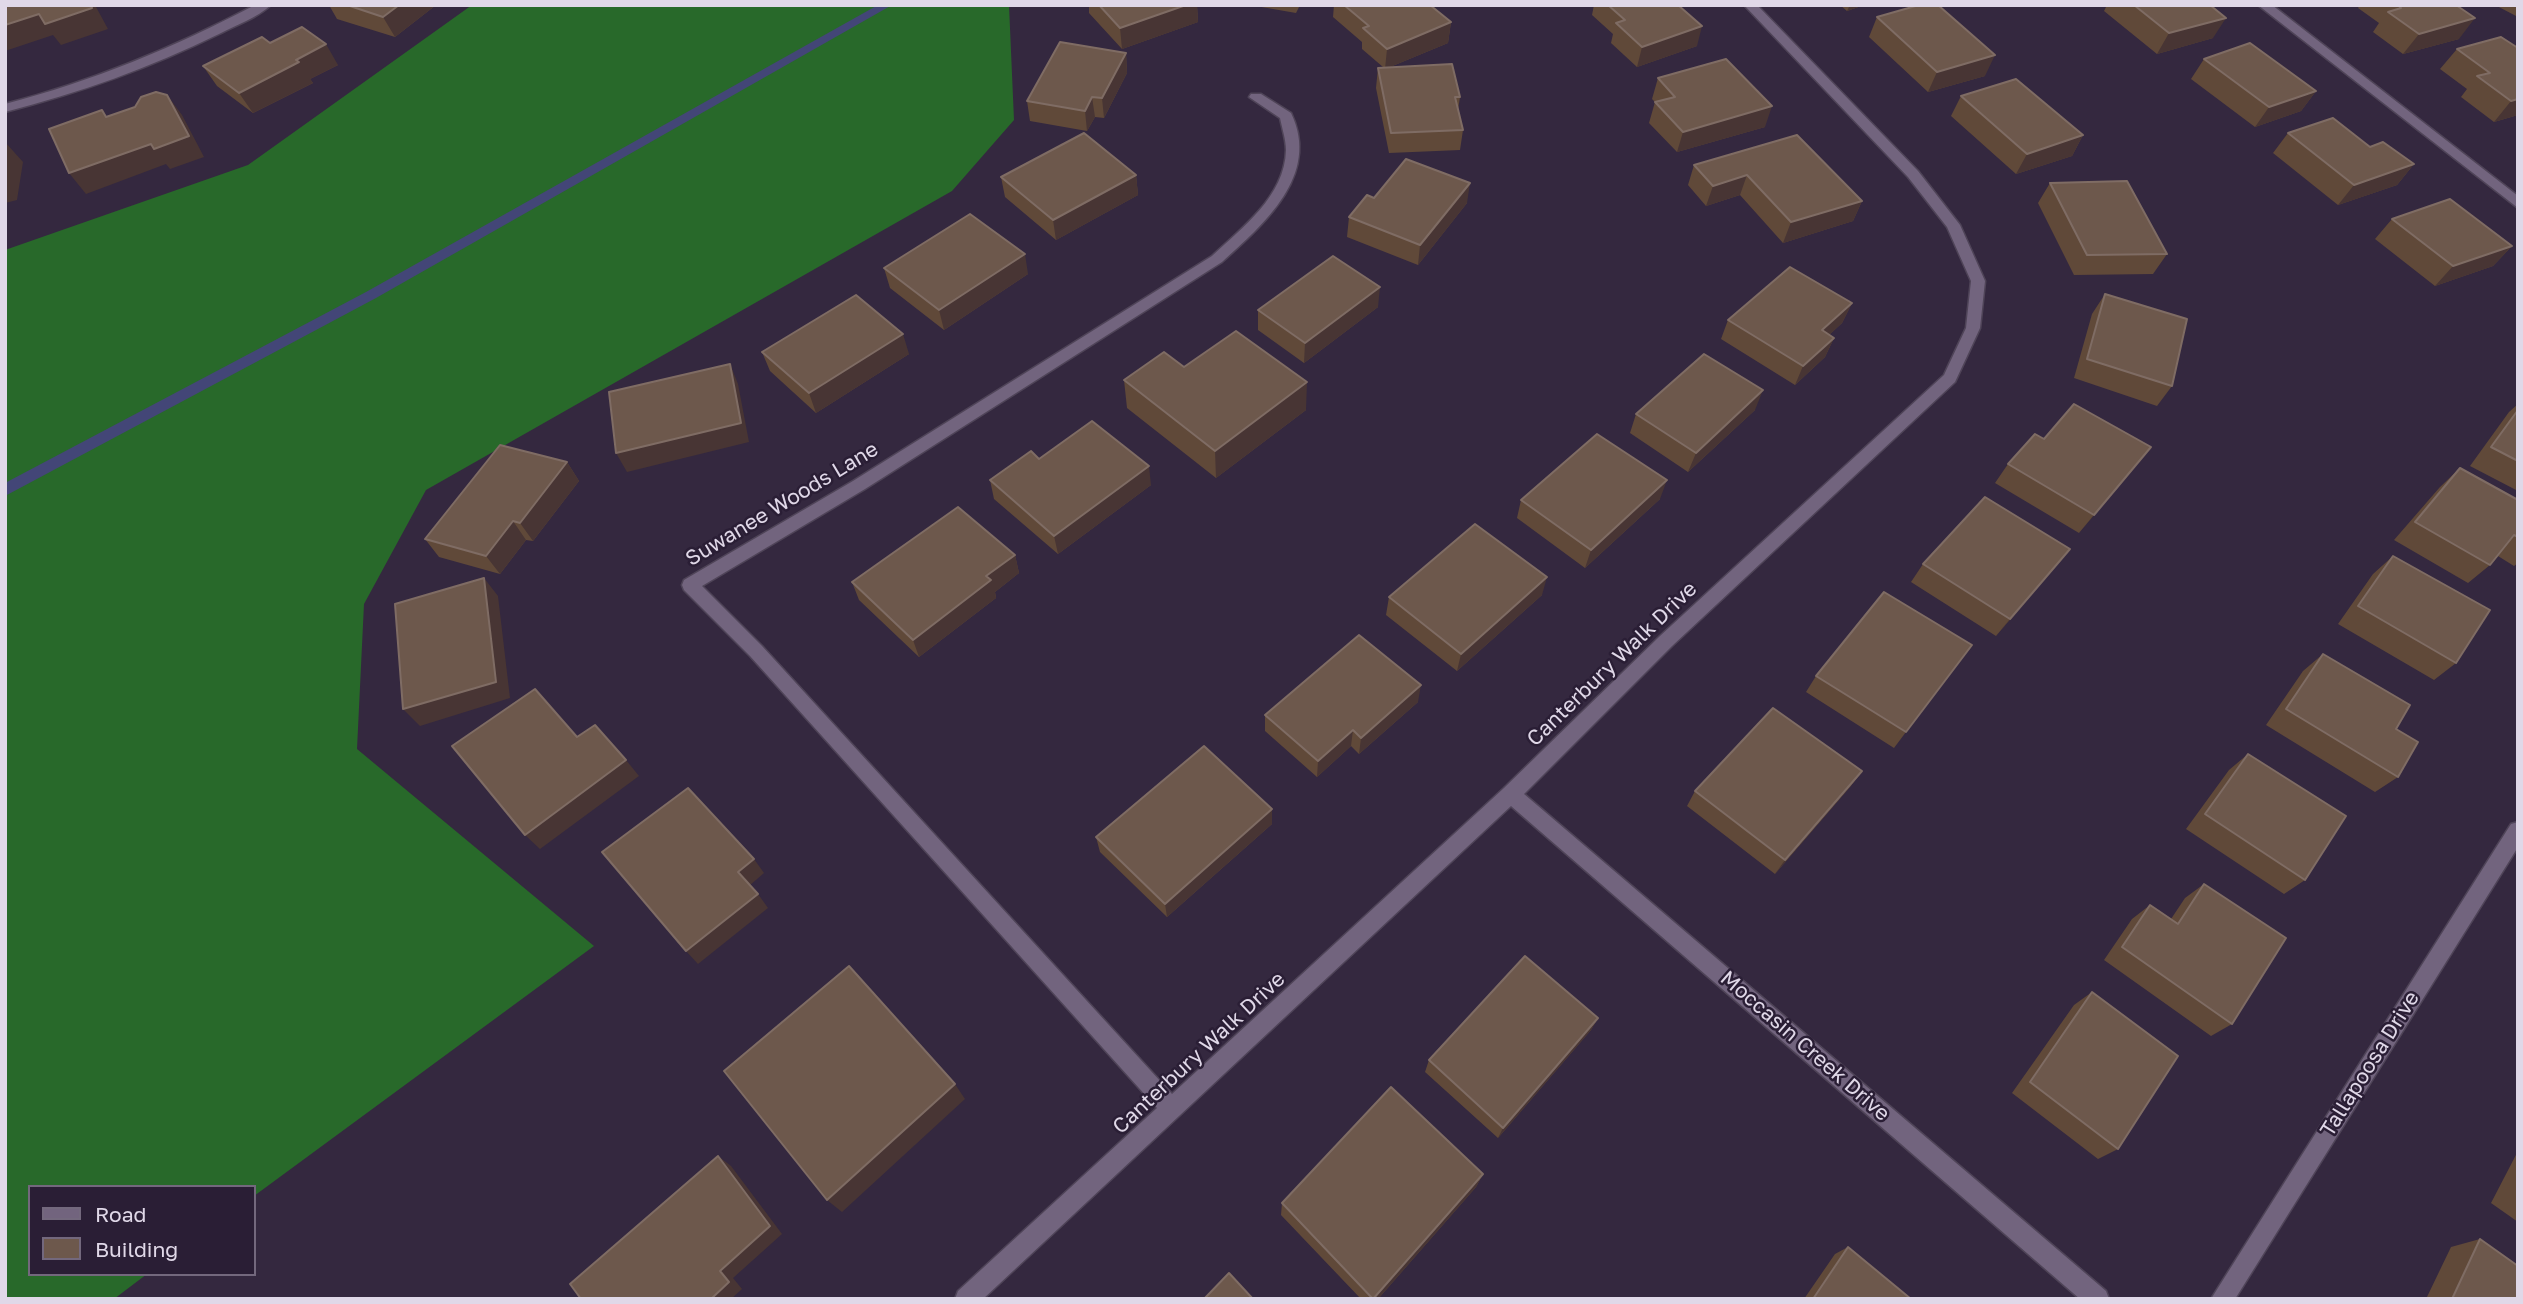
<!DOCTYPE html>
<style>
body{margin:0}
#map{position:relative;width:2523px;height:1304px;overflow:hidden;background:#34283f;font-family:"Golos Text",sans-serif}
canvas{display:block}
.frame{position:absolute;inset:0;border:7px solid #e0d8e8;pointer-events:none}
.legend{position:absolute;left:28px;top:1185px;width:228px;height:91px;box-sizing:border-box;background:#2a1e35;border:2px solid #73687d;margin:0;padding:9px 12px;list-style:none;font-size:21px;color:#e0d8e8}
.legend li{display:flex;align-items:center;gap:14px;height:35px}
.legend b{width:35px;border:2px solid #73687d}
</style>
<div id="map">
<canvas width="2523" height="1304"></canvas>
<div class="frame"></div>
<ul class="legend">
<li><b style="height:9px;background:#72647e"></b>Road</li>
<li><b style="height:19px;background:#6d584c"></b>Building</li>
</ul>
</div>
<script>
const context = document.querySelector('canvas').getContext('2d');
context.lineJoin = 'round';
function paint(path, color) { context.fillStyle = color; context.fill(path, 'evenodd'); }
function strokePath(path, color, width, dash) { context.strokeStyle = color; context.lineWidth = width; context.lineCap = dash ? 'butt' : 'round'; context.setLineDash(dash || []); context.stroke(path); }
function drawText(font, color, halo, rows, align = 'center') {
  context.font = font + ' "Golos Text",sans-serif'; context.lineWidth = 5; context.setLineDash([]); context.textBaseline = 'middle'; context.strokeStyle = halo; context.fillStyle = color; for (const [text, x, y, turn = 0] of rows) {
    context.save(); context.translate(x, y); context.rotate((+turn || 0) * Math.PI / 180); context.textAlign = isNaN(turn) ? turn : align; if (halo) context.strokeText(text, 0, 0); context.fillText(text, 0, 0); context.restore();
  }
}
const forest = new Path2D(`
 M472 5H1009L1014 120 952 191 426 490 364 604 357 749 594 946 254 1196V1187H30V1274H147L114 1299H5V250L248 165Z`);
const stream = new Path2D(`
 M878 5H892L376 298 5 496V483L366 292Z`);
const street = new Path2D(`
 M255 5H271C257 18 236 25 219 34 150 68 79 93 5 112V104C93 81 175 47 255 5Z
 M1744 5H1757L1918 171 1960 225 1985 281 1980 328 1955 382 1672 646 1524 794 2106 1291 2109 1299H2080L1511 806 983 1299H955L958 1291 1157 1108 750 656 684 590 682 585 684 580 853 481 1212 256C1242 228 1285 196 1286 150 1286 140 1282 128 1280 118L1249 97 1251 94H1261L1291 113C1321 175 1264 224 1222 262L865 489 702 586 762 646 1172 1094 1504 788 1660 636 1944 375 1966 328 1971 281 1947 227 1908 177Z
 M2258 5H2272L2518 196V208Z
 M2518 822V847L2235 1299H2211L2511 824Z`);
const wall = new Path2D(`
 M329 5H436L395 37 337 19Z
 M1089 5H1197L1198 22 1122 49 1089 13Z
 M1250 5H1300L1296 13Z
 M1334 5H1430L1451 22 1448 43 1390 67 1460 97 1458 110 1463 130 1460 150 1389 153 1376 88 1378 68 1383 67 1362 49V42L1333 17Z
 M1594 5H1678L1697 46 1637 67 1611 43 1613 34 1592 15Z
 M1840 5H1864L1847 11Z
 M2107 5H2210L2213 38 2157 54 2104 11Z
 M2360 5H2456L2459 39 2403 54 2373 32 2379 23 2358 8Z
 M2495 5H2518V17Z
 M1877 17 1985 76 1928 92 1869 37Z
 M2501 37 2518 115 2494 122 2461 97 2467 89 2440 69 2457 49Z
 M270 43 338 65 310 79 313 83 253 113 217 86 203 66Z
 M1126 53 1127 73 1104 118 1095 117 1087 131 1030 121 1027 101Z
 M2204 59 2316 91 2301 111 2255 127 2191 79Z
 M1658 78 1765 127 1677 152 1649 123 1655 102 1652 99Z
 M1961 96 2083 135 2072 156 2016 174 1951 116Z
 M2288 133 2370 147 2414 164 2397 185 2338 205 2273 153Z
 M1797 135 1862 201 1853 221 1783 243 1740 195 1706 206 1688 185 1694 165Z
 M1136 175 1138 195 1056 240 1005 197 1001 177Z
 M2050 183 2167 254 2153 274 2074 275 2038 203Z
 M1374 198 1467 203 1418 265 1347 237 1349 217Z
 M2392 219 2512 246 2493 266 2435 286 2375 239Z
 M884 268 1028 274 944 330 890 288Z
 M2105 294 2172 386 2157 406 2074 378 2092 314Z
 M1852 303 1842 323 1829 335 1834 338 1825 357 1795 385 1721 339 1728 320Z
 M1378 307 1304 363 1258 330V310Z
 M762 352 909 354 816 413 770 371Z
 M1184 367 1306 410 1216 478 1127 408 1124 380Z
 M2518 404V491L2470 466 2509 412Z
 M1755 410 1688 472 1630 433 1636 414Z
 M2044 439 2151 447 2079 533 1995 483 2008 464Z
 M1039 459 1151 485 1058 554 994 499 990 480Z
 M567 462 579 481 533 541 526 540 500 574 439 557 425 539Z
 M2460 468 2518 500V563L2514 566 2498 556 2490 565 2468 583 2394 540 2440 487Z
 M1660 499 1585 568 1517 518 1521 500Z
 M1015 555 1019 573 995 592 996 598 919 657 859 600 852 582Z
 M2393 556 2456 663 2434 680 2338 624 2373 574Z
 M1923 564 2055 567 1996 636 1911 582Z
 M1542 595 1457 671 1386 615 1389 597Z
 M2323 654 2396 729 2398 777 2375 792 2266 725 2303 671Z
 M1816 676 1906 732 1894 748 1806 692Z
 M1418 702 1359 754 1351 746 1317 777 1265 731V715Z
 M2248 754 2305 880 2284 894 2186 829 2229 770Z
 M1862 771 1850 787 1775 874 1687 806 1695 791Z
 M1272 809V824L1167 917 1100 852 1096 837Z
 M2204 884 2232 1024 2211 1036 2104 960 2132 919 2150 905 2171 919 2185 898Z
 M2092 992 2118 1149 2098 1159 2012 1093 2074 1005Z
 M1598 1018 1591 1030 1498 1138 1425 1072 1429 1060Z
 M2518 1151V1222L2491 1203Z
 M1483 1174 1476 1187 1378 1299H1361L1281 1215 1282 1203Z
 M2480 1239 2518 1299H2426L2451 1247Z
 M1848 1247 1911 1299H1804L1835 1254Z`);
const shadedWall = new Path2D(`
 M91 5H95L108 29 61 45 53 35 5 51V25L39 14Z
 M399 5H436L395 37 383 17Z
 M1186 5H1197L1198 22 1122 49 1120 28Z
 M1850 5H1864L1847 11Z
 M2226 18 2213 38 2157 54 2169 33Z
 M2475 18 2459 39 2403 54 2419 34Z
 M1451 22 1448 43 1385 69 1387 49Z
 M1702 26 1697 46 1637 67 1642 47Z
 M326 44 338 65 310 79 313 83 253 113 239 93 296 60Z
 M1126 53 1127 73 1104 118 1102 98Z
 M1995 55 1985 76 1928 92 1937 72Z
 M2316 91 2301 111 2255 127 2269 107Z
 M167 95 182 115 204 157 170 169 166 164 86 194 69 173Z
 M1092 97 1095 117 1087 131 1085 111Z
 M2518 99V115L2494 122 2511 101Z
 M1772 106 1765 127 1677 152 1683 132Z
 M2083 135 2072 156 2016 174 2027 154Z
 M5 142 23 162 17 200 5 203Z
 M2414 164 2397 185 2338 205 2354 185Z
 M1136 175 1138 195 1056 240 1053 220Z
 M1747 175 1740 195 1706 206 1713 186Z
 M1470 183 1467 203 1418 265 1420 245Z
 M1862 201 1853 221 1783 243 1791 222Z
 M2512 246 2493 266 2435 286 2453 266Z
 M1025 254 1028 274 944 330 939 310Z
 M1380 287 1378 307 1304 363 1305 343Z
 M1852 303 1842 323 1813 350 1822 330Z
 M903 334 909 354 816 413 809 393Z
 M1834 338 1825 357 1795 385 1803 366Z
 M730 364 738 384 749 442 627 472 616 453Z
 M1307 382 1306 410 1216 478 1215 451Z
 M1763 390 1755 410 1688 472 1696 453Z
 M2151 447 2136 466 2079 533 2094 515Z
 M567 462 579 481 533 541 520 523Z
 M1149 466 1151 485 1058 554 1054 536Z
 M1667 480 1660 499 1585 568 1591 550Z
 M513 521 526 540 500 574 486 556Z
 M2070 549 2055 567 1996 636 2010 619Z
 M1015 555 1019 573 995 592 996 598 919 657 913 640 986 576Z
 M1547 577 1542 595 1457 671 1461 654Z
 M484 578 498 596 510 698 420 726 403 709Z
 M1421 685 1418 702 1359 754 1361 738Z
 M1353 730 1351 746 1317 777 1318 761Z
 M626 760 639 776 540 849 525 835Z
 M1862 771 1850 787 1775 874 1785 860Z
 M1272 809V824L1167 917 1165 904Z
 M754 859 764 873 749 886 738 872Z
 M758 894 768 908 698 964 686 951Z
 M1598 1018 1591 1030 1498 1138 1503 1128Z
 M955 1084 965 1099 842 1212 827 1200Z
 M718 1156 731 1166 782 1234 733 1278 742 1289 731 1299H711L720 1271Z
 M1483 1174 1476 1187 1378 1299H1374Z`);
const building = new Path2D(`
 M5 5H91L92 8 45 24 39 14 5 25Z
 M347 5H399L383 17Z
 M1099 5H1186L1120 28Z
 M1344 5H1430L1451 22 1387 49 1363 28 1369 26Z
 M1608 5H1678L1702 26 1642 47 1616 23 1625 20Z
 M1919 5H1938L1995 55 1937 72 1877 17Z
 M2134 5H2210L2226 18 2169 33Z
 M2398 5H2456L2475 18 2419 34 2388 12 2401 8Z
 M302 27 326 44 296 60 299 62 239 93 203 66 262 37 270 43Z
 M2501 37 2518 48V99L2511 101 2477 76 2490 73 2457 49Z
 M1060 42 1126 53 1102 98 1092 97 1085 111 1027 101Z
 M2250 43 2316 91 2269 107 2204 59Z
 M1726 59 1772 106 1683 132 1655 102 1675 97 1658 78Z
 M1452 64 1460 97H1455L1463 130 1391 133 1378 68Z
 M2016 79 2083 135 2027 154 1961 96Z
 M156 92 167 95 189 136 154 149 151 144 69 173 49 129 102 110 106 117 135 107 141 97Z
 M2333 118 2370 147 2383 142 2414 164 2354 185 2288 133Z
 M1084 133 1136 175 1053 220 1001 177Z
 M1797 135 1862 201 1791 222 1747 175 1713 186 1694 165Z
 M1406 159 1470 183 1420 245 1349 217 1367 195 1374 198Z
 M2127 181 2167 254 2087 255 2050 183Z
 M2450 199 2512 246 2453 266 2392 219Z
 M970 214 1025 254 939 310 884 268Z
 M1333 256 1380 287 1305 343 1258 310Z
 M1790 267 1852 303 1822 330 1834 338 1803 366 1728 320Z
 M2105 294 2187 319 2172 386 2087 359Z
 M856 295 903 334 809 393 762 352Z
 M1236 331 1307 382 1215 451 1124 380 1164 352 1184 367Z
 M1704 354 1763 390 1696 453 1636 414Z
 M730 364 741 423 616 453 609 392Z
 M2074 404 2151 447 2094 515 2008 464 2035 434 2044 439Z
 M2518 410V461L2491 447Z
 M1092 421 1149 466 1054 536 990 480 1031 451 1039 459Z
 M1597 434 1667 480 1591 550 1521 500Z
 M500 445 567 462 520 523 513 521 486 556 425 539Z
 M2460 468 2518 500V537L2514 535 2490 565 2415 522Z
 M1985 497 2070 549 2010 619 1923 564Z
 M958 507 1015 555 986 576 991 580 913 640 852 582Z
 M1475 524 1547 577 1461 654 1389 597Z
 M2393 556 2490 610 2456 663 2358 606Z
 M484 578 496 682 403 709 395 604Z
 M1884 592 1972 645 1906 732 1816 676Z
 M1359 635 1421 685 1361 738 1353 730 1318 761 1265 715Z
 M2323 654 2410 705 2396 729 2418 742 2398 777 2286 709Z
 M535 689 577 737 595 725 626 760 525 835 452 746Z
 M1773 708 1862 771 1785 860 1695 791Z
 M1204 746 1272 809 1165 904 1096 837Z
 M2248 754 2346 816 2305 880 2205 814Z
 M688 788 754 859 738 872 758 894 686 951 602 852Z
 M2204 884 2286 938 2232 1024 2122 947 2150 905 2178 924Z
 M1525 956 1598 1018 1503 1128 1429 1060Z
 M849 966 955 1084 827 1200 724 1071Z
 M2092 992 2178 1056 2118 1149 2030 1082Z
 M1391 1087 1483 1174 1373 1299 1282 1203Z
 M718 1156 770 1226 720 1271 729 1282 711 1299H581L570 1284Z
 M2480 1239 2518 1266V1299H2452Z
 M1848 1247 1911 1299H1813Z
 M1229 1273 1253 1299H1204Z`);
const streetNames = [
 ["Suwanee Woods Lane",782,504,-31],
 ["Canterbury Walk Drive",1612,664,-44],
 ["Moccasin Creek Drive",1805,1046,41],
 ["Canterbury Walk Drive",1199,1053,-43],
 ["Tallapoosa Drive",2370,1064,-58]
];
paint(forest, '#28692a');
paint(stream, '#434677');
strokePath(street, '#4f4458', 3);
paint(street, '#72647e');
paint(wall, '#604939');
paint(shadedWall, '#483534');
paint(building, '#6d584c');
strokePath(building, '#7f6c64', 2);
drawText('21px', '#e0d8e8', '#2a1e35', streetNames);
</script>
